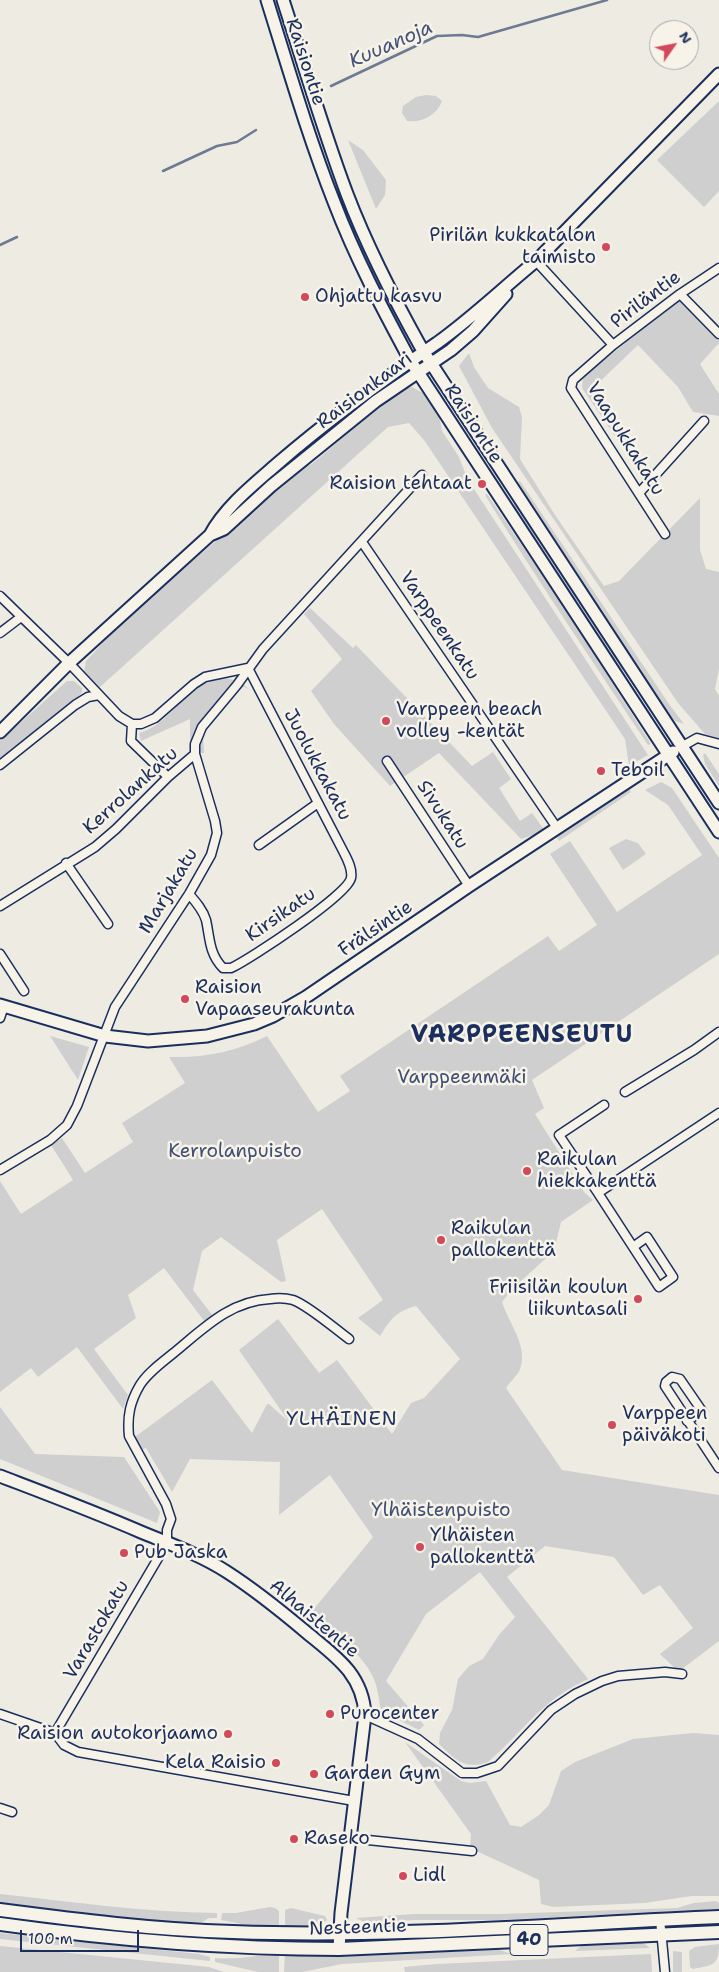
<!DOCTYPE html>
<meta charset="utf-8">
<style>
body{margin:0}
#map{position:relative;width:719px;height:1972px;overflow:hidden;background:#eeebe2;font-family:"Shantell Sans",sans-serif}
canvas{display:block}
.north{position:absolute;left:649px;top:20px;width:50px;height:50px;box-sizing:border-box;background:#f7f3e8;border:1px solid #9fa5b1;border-radius:50%;rotate:57deg;font-size:14px;font-weight:700;line-height:20px;text-align:center;color:#1b2f5e}
.north::after{content:'';display:block;margin:auto;width:18px;height:22px;background:#d1495b;clip-path:polygon(50% 0,100% 100%,50% 72%,0 100%)}
.scale{position:absolute;left:20px;top:1930px;width:119px;height:22px;box-sizing:border-box;border:2px solid #1b2f5e;border-top:0;padding-left:6px;font-size:15px;line-height:18px;white-space:nowrap;color:#1b2f5e;-webkit-text-stroke:4px #f7f3e8;paint-order:stroke}
</style>
<div id="map">
<canvas width="719" height="1972"></canvas>
<div class="north">N</div>
<div class="scale">100 m</div>
</div>
<script>
const context = document.querySelector('canvas').getContext('2d');
context.lineJoin = 'round';
function paint(path, color) { context.fillStyle = color; context.fill(path, 'evenodd'); }
function strokePath(path, color, width, dash) { context.strokeStyle = color; context.lineWidth = width; context.lineCap = dash ? 'butt' : 'round'; context.setLineDash(dash || []); context.stroke(path); }
function drawText(font, color, halo, rows, align = 'center') {
  context.font = font + ' "Shantell Sans",sans-serif'; context.lineWidth = 5; context.setLineDash([]); context.textBaseline = 'middle'; context.strokeStyle = halo; context.fillStyle = color; for (const [text, x, y, turn = 0] of rows) {
    context.save(); context.translate(x, y); context.rotate((+turn || 0) * Math.PI / 180); context.textAlign = isNaN(turn) ? turn : align; if (halo) context.strokeText(text, 0, 0); context.fillText(text, 0, 0); context.restore();
  }
}
const green = new Path2D(`
 M426 95 436 96 442 101C437 115 422 123 407 121L402 113 403 106 416 97Z
 M719 101V191L704 207 657 160Z
 M348 140 363 150 386 180 385 195 376 209Z
 M680 299 719 341V343L700 364 719 394V416L693 412 678 387 638 345 590 391 630 435 621 445 582 388 583 377Z
 M469 353 474 367 488 388 519 407 522 417 520 459 555 515 604 586 619 581 700 498V550L706 569 719 572V669L715 689 719 696V739L705 734 678 703 492 428 459 366Z
 M412 387 426 395 439 415 442 431 459 457 468 480 648 755 629 766 625 739 424 440 409 423 388 427 100 687 84 672 86 661 125 619 301 468 312 464 388 399 404 389Z
 M520 481 669 704 684 724 675 721 664 708 535 513 518 482Z
 M487 494 558 598 651 744 648 745C593 662 537 580 485 495Z
 M515 505 528 522 624 669 622 670 610 655 511 507Z
 M310 608 353 648 356 645 472 766 493 752 511 779 499 788 520 821 532 813 545 831 521 839 439 753 390 786 334 724 311 691 342 659 304 614Z
 M217 678C232 678 239 680 250 690L245 687 239 688 211 721 205 732 203 735 204 753 190 752V719L141 741 139 733C162 727 175 705 193 691 201 685 209 682 217 678Z
 M67 681H74L82 688V692L77 699 0 758V741Z
 M705 753 719 774V786L705 764 703 755Z
 M661 782 672 788 719 858V954L532 1080 544 1108 535 1114 584 1192 593 1200 561 1222 554 1251 511 1290 502 1302C508 1322 529 1347 520 1369 518 1375 510 1382 506 1388L562 1470 719 1495V1641L682 1669 677 1670 660 1654 693 1628 660 1585 643 1595 614 1557 545 1546 507 1577 588 1679C540 1701 525 1730 488 1762 464 1770 456 1760 439 1744L440 1733 452 1710 458 1679 469 1666 483 1659 499 1635 515 1617 480 1572 426 1614 386 1681 424 1725 419 1730 381 1711C379 1700 378 1687 373 1677 360 1650 332 1633 309 1615L373 1537 330 1475 279 1515 280 1462 190 1459 172 1492 146 1448 140 1450 135 1437 212 1380 252 1433 267 1404H269L289 1422 239 1350 278 1319 319 1373 337 1360 392 1434 411 1403 424 1398 460 1359 416 1306C396 1311 391 1319 380 1336L358 1318 383 1300 322 1209 277 1240 286 1281 281 1282 221 1237 202 1251 193 1290 213 1316 205 1322 164 1268 128 1295 136 1318 94 1349 128 1395 123 1409 77 1347 38 1377 31 1368 0 1392V1181L21 1214 73 1180 51 1145 62 1138 85 1173 133 1142 122 1123 185 1083 169 1057C204 1058 235 1052 267 1036L318 1112 350 1091 340 1076 548 936 559 951 597 925 550 854 570 841 617 912 702 855 668 805 645 790Z
 M629 789 631 792 559 841 556 836Z
 M626 839 638 843 646 854 623 870 609 848Z
 M50 1036 89 1047 78 1080Z
 M0 1407 35 1454 124 1457 160 1512 157 1523 0 1459Z
 M693 1733 719 1735V1896H692L644 1903 553 1907 541 1904 539 1880 470 1848 471 1834 405 1742 461 1781 470 1783 486 1781 510 1825 521 1827 539 1815 549 1805 561 1771 575 1762 633 1739Z
 M0 1894C74 1902 142 1912 217 1913V1918H209L202 1922H168L123 1918 0 1903Z
 M716 1901 719 1903V1909L500 1920H415L366 1923 356 1918 415 1914H500L677 1908 694 1903Z
 M270 1907 275 1908 279 1911V1926H251L221 1920 222 1913H236Z
 M291 1908 325 1916 327 1920C317 1930 299 1927 285 1927V1910Z
 M0 1915 217 1936V1940H192L0 1920Z
 M0 1933 199 1954 210 1957V1961L0 1939Z
 M642 1942 650 1948 575 1951 585 1943Z
 M719 1944C719 1966 713 1965 693 1969L690 1967 689 1951 695 1947Z
 M0 1946 209 1967 224 1972H0Z
 M493 1948 512 1954 342 1964 302 1972H284L285 1954 419 1953Z
 M673 1951 682 1952V1972H673Z
 M279 1954V1972H258L215 1962V1958C236 1960 258 1955 279 1954Z
 M651 1954 652 1972H405L404 1967 437 1964Z`);
const stream = new Path2D(`
 M331 86 437 36 462 35 478 37 607 0
 M163 171 217 146 237 142 256 130
 M0 245 17 237`);
const street = new Path2D(`
 M536 261 613 345 680 294 719 268
 M680 294 719 334
 M613 345 573 380 571 388 665 534
 M640 492 704 421
 M362 542 557 828
 M0 596 69 663 119 716 132 724H141L155 718 194 684 205 677 248 668 342 849C346 857 353 868 351 878 348 895 250 959 231 968H223C209 954 210 938 206 920 203 910 196 902 189 894
 M0 633 21 617
 M132 724 131 741 168 777
 M681 747 697 738 719 744
 M387 761 469 886
 M0 765 75 705 88 697 99 695
 M259 845 318 803
 M66 863 108 924
 M0 906 95 847 116 829 168 777 195 754V744L202 727 237 685 263 649 422 475
 M0 954 24 991
 M0 1018 4 1006
 M625 1092 694 1050 719 1032
 M0 1170 50 1140 67 1125 77 1106 115 1007 189 894 211 855 217 833 215 821 195 754
 M598 1193 559 1135 604 1105
 M633 1247 647 1237 673 1277 659 1287 598 1193 719 1113
 M687 1421 702 1411 680 1379 672 1377 666 1382 665 1386 719 1468
 M0 1714 55 1733 64 1745 78 1752 354 1801
 M365 1715 418 1739 462 1773H477L498 1766 551 1710 575 1694 602 1681 618 1676 665 1672 682 1674
 M55 1733 167 1543V1530L171 1519 166 1504 129 1436C127 1416 130 1402 140 1385 148 1372 164 1361 176 1351 205 1327 231 1301 270 1299 277 1298 286 1298 293 1300 309 1306 334 1328 349 1339
 M0 1808 12 1812
 M349 1838 472 1851
 M660 1919 665 1972`);
const secondary = new Path2D(`
 M267 0C288 67 308 136 334 202 355 257 382 308 410 360L719 832
 M283 0C304 65 323 130 347 194 368 249 395 301 423 351L719 803
 M210 535 224 529 271 486 376 401 451 350 473 331 506 294
 M0 732 69 663 210 535C225 507 253 485 277 464 328 420 381 381 437 343 472 318 503 288 536 261L719 74
 M0 1005 105 1036 148 1041 207 1036 254 1024 273 1016 306 997 469 886 673 752
 M0 1476C47 1494 95 1512 141 1532 170 1544 201 1555 227 1572 255 1590 281 1611 306 1632 335 1656 363 1674 365 1715L341 1913 339 1949`);
const primary = new Path2D(`
 M0 1910C77 1920 155 1930 233 1932 395 1938 557 1924 719 1917
 M0 1924C114 1940 224 1949 339 1949L719 1932`);
const markers = [
 [606,247,5,"#d1495b"],
 [305,297,5,"#d1495b"],
 [482,484,5,"#d1495b"],
 [386,721,5,"#d1495b"],
 [601,771,5,"#d1495b"],
 [185,999,5,"#d1495b"],
 [527,1171,5,"#d1495b"],
 [441,1240,5,"#d1495b"],
 [638,1299,5,"#d1495b"],
 [612,1425,5,"#d1495b"],
 [420,1547,5,"#d1495b"],
 [124,1553,5,"#d1495b"],
 [330,1714,5,"#d1495b"],
 [228,1734,5,"#d1495b"],
 [276,1763,5,"#d1495b"],
 [314,1774,5,"#d1495b"],
 [294,1839,5,"#d1495b"],
 [403,1876,5,"#d1495b"]
];
const shields = [
 [529,1940,38]
];
const shieldNames = [
 ["40",529,1940]
];
const streetNames = [
 ["Raisiontie",305,62,72],
 ["Piriläntie",646,300,-37],
 ["Raisionkaari",365,391,-37],
 ["Raisiontie",473,424,57],
 ["Vaapukkakatu",625,439,58],
 ["Varppeenkatu",439,626,56],
 ["Juolukkakatu",317,765,62],
 ["Kerrolankatu",131,791,-42],
 ["Sivukatu",442,815,57],
 ["Marjakatu",169,891,-59],
 ["Kirsikatu",281,915,-35],
 ["Frälsintie",376,929,-34],
 ["Alhaistentie",314,1619,40],
 ["Varastokatu",97,1630,-60],
 ["Nesteentie",358,1928,-2]
];
const poiNames = [
 ["Pirilän kukkatalon",596,236,"right"],
 ["taimisto",596,258,"right"],
 ["Ohjattu kasvu",315,297],
 ["Raision tehtaat",472,484,"right"],
 ["Varppeen beach",396,710],
 ["volley -kentät",396,732],
 ["Teboil",611,771],
 ["Raision",195,988],
 ["Vapaaseurakunta",195,1010],
 ["Raikulan",537,1160],
 ["hiekkakenttä",537,1182],
 ["Raikulan",451,1229],
 ["pallokenttä",451,1251],
 ["Friisilän koulun",628,1288,"right"],
 ["liikuntasali",628,1310,"right"],
 ["Varppeen",622,1414],
 ["päiväkoti",622,1436],
 ["Ylhäisten",430,1536],
 ["pallokenttä",430,1558],
 ["Pub Jaska",134,1553],
 ["Purocenter",340,1714],
 ["Raision autokorjaamo",218,1734,"right"],
 ["Kela Raisio",266,1763,"right"],
 ["Garden Gym",324,1774],
 ["Raseko",304,1839],
 ["Lidl",413,1876]
];
const parkNames = [
 ["Varppeenmäki",462,1078],
 ["Kerrolanpuisto",235,1152],
 ["Ylhäistenpuisto",441,1511]
];
const waterNames = [
 ["Kuuanoja",391,45,-24]
];
const neighbourhoodNames = [
 ["YLHÄINEN",342,1420]
];
const districtNames = [
 ["VARPPEENSEUTU",522,1036]
];
paint(green, '#cfcfcf');
strokePath(stream, '#6e7992', 2.5);
strokePath(street, '#1b2f5e', 11);
strokePath(secondary, '#1b2f5e', 15);
strokePath(primary, '#1b2f5e', 16);
strokePath(street, '#f7f3e8', 8);
strokePath(secondary, '#f7f3e8', 11);
strokePath(primary, '#f7f3e8', 12);
for (const [x, y, r, color] of markers) { const dot = new Path2D(); dot.arc(x, y, r, 0, 2 * Math.PI); context.fillStyle = color; context.fill(dot); strokePath(dot, '#f7f3e8', 2); }
for (const [x, y, w] of shields) { const box = new Path2D(); box.roundRect(x - w / 2, y - 15.5, w, 31, 4); context.fillStyle = '#f7f3e8'; context.fill(box); strokePath(box, '#1b2f5e', 1); }
drawText('bold 18px', '#1b2f5e', null, shieldNames);
drawText('19px', '#1b2f5e', '#f7f3e8', streetNames);
drawText('19px', '#1b2f5e', '#f7f3e8', poiNames, 'left');
drawText('19px', '#3f4f75', '#f7f3e8', parkNames);
drawText('italic 20px', '#455478', '#f7f3e8', waterNames);
context.letterSpacing = '1px';
drawText('20px', '#1b2f5e', '#f7f3e8', neighbourhoodNames);
context.letterSpacing = '0px';
context.letterSpacing = '1px';
drawText('bold 24px', '#1b2f5e', '#f7f3e8', districtNames);
context.letterSpacing = '0px';
</script>
